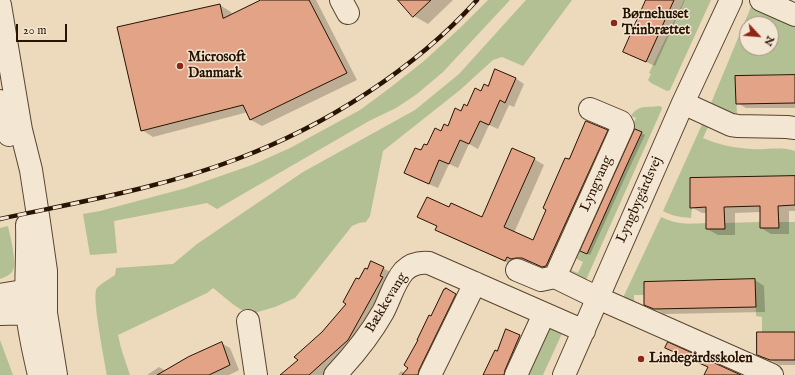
<!DOCTYPE html>
<meta charset="utf-8">
<style>
body{margin:0}
#map{position:relative;width:795px;height:375px;overflow:hidden;background:#edd9bb;font-family:"IM FELL English",serif}
canvas{display:block}
.north{position:absolute;left:739px;top:16px;width:40px;height:40px;box-sizing:border-box;background:#f3e6d3;border:1px solid #a2927f;border-radius:50%;rotate:116deg;font-size:11px;font-weight:700;line-height:16px;text-align:center;color:#281400}
.north::after{content:'';display:block;margin:auto;width:14px;height:18px;background:#8f2418;clip-path:polygon(50% 0,100% 100%,50% 72%,0 100%)}
.scale{position:absolute;left:16px;top:24px;width:51px;height:18px;box-sizing:border-box;border:2px solid #281400;border-top:0;padding-left:5px;font-size:12px;line-height:14px;white-space:nowrap;color:#281400;-webkit-text-stroke:3px #f3e6d3;paint-order:stroke}
</style>
<div id="map">
<canvas width="795" height="375"></canvas>
<div class="north">N</div>
<div class="scale">20 m</div>
</div>
<script>
const context = document.querySelector('canvas').getContext('2d');
context.lineJoin = 'round';
function paint(path, color) { context.fillStyle = color; context.fill(path, 'evenodd'); }
function strokePath(path, color, width, dash) { context.strokeStyle = color; context.lineWidth = width; context.lineCap = dash ? 'butt' : 'round'; context.setLineDash(dash || []); context.stroke(path); }
function drawText(font, color, halo, rows, align = 'center') {
  context.font = font + ' "IM FELL English",serif'; context.lineWidth = 3; context.setLineDash([]); context.textBaseline = 'middle'; context.strokeStyle = halo; context.fillStyle = color; for (const [text, x, y, turn = 0] of rows) {
    context.save(); context.translate(x, y); context.rotate((+turn || 0) * Math.PI / 180); context.textAlign = isNaN(turn) ? turn : align; if (halo) context.strokeText(text, 0, 0); context.fillText(text, 0, 0); context.restore();
  }
}
const green = new Path2D(`
 M488 0H510L443 72 417 94 396 108 369 121 217 209 207 203 114 221 117 253 90 255 83 214 100 211 186 188 252 165 290 148 360 110 391 87 424 61 460 28Z
 M526 0H572L523 66 502 57 493 60 460 90 383 151 370 216 366 222 359 223 352 226 295 298 275 307 254 313 253 309C250 310 247 311 243 310 237 309 220 293 213 288L207 293 118 335 121 348 130 375H107C105 362 91 295 97 288 100 284 111 278 115 275L116 268 173 264 197 244 303 172 415 110 459 74Z
 M684 0H711L670 90 667 91 651 83 648 80 651 74 649 73Z
 M753 2 795 21V75L736 76 737 120 709 108ZM747 24H771V48H747Z
 M659 106 662 107 661 111 586 280 564 271 566 268 578 273 583 262 571 256 575 249 587 254 603 219 591 213 594 205 606 210 621 177 609 172 613 164 625 169 642 133 632 127 636 118 631 116C638 104 648 108 659 106Z
 M704 120 710 123 703 138C719 145 734 148 752 149 766 150 782 146 795 151V177L690 178V207L692 208 691 218C680 217 672 216 663 211Z
 M661 217C678 225 688 224 706 223V229H725V223L760 222V228H779V222H795V332H762V317L756 316 755 280 644 282V295H634V299L635 302H621Z
 M8 226C10 235 17 263 13 270 11 275 5 277 0 279V228Z
 M545 327 564 329 543 375H522Z
 M0 340 13 375H0Z`);
const shadow = new Path2D(`
 M263 0H316L357 80 262 126 251 120 248 112 153 137 142 130 220 5 231 12 232 15Z
 M399 0H453L428 24 414 16Z
 M647 0H685L655 66 633 56 624 51Z
 M795 76V108H746L737 103Z
 M515 78 524 84 514 107 509 105 498 129 489 125 478 149 469 144 458 168 449 164 438 188 414 178 405 173 421 152 428 147 442 132 448 127 482 92 488 87Z
 M635 130 645 135 628 171 590 255 584 252Z
 M607 131 617 136 553 272 532 263H526L515 266 446 235 437 230 450 208 482 218 534 159 544 165 514 233 533 242 570 161Z
 M795 177V211H789V234H771L761 228V212L735 213V235H718L707 229V213H702L691 207Z
 M383 268 392 273 357 345 324 375H281L299 360 348 304 360 281Z
 M755 280 764 286 765 312 664 314 645 304Z
 M446 289 466 301 433 370 420 364Z
 M507 330 531 343 516 375H487Z
 M795 333V365H780L758 354Z
 M221 343 230 348 239 370 229 375H147L159 367 166 371Z
 M401 371 408 375H398Z`);
const building = new Path2D(`
 M261 0H309L347 73 250 120 243 105 141 131 117 27 220 4 223 18Z
 M398 0H431L413 17Z
 M646 0H674L646 62 623 52Z
 M495 69 516 78 505 103 500 100 489 125 480 121 469 144 460 140 449 164 439 160 429 184 404 173 415 148 421 150 424 144 427 145 435 128 441 131 444 124 448 126 455 108 461 111 464 104 467 106 475 88 481 91 484 84 488 86Z
 M795 75V103L736 104 735 76Z
 M586 121 608 130 546 266 542 267 522 258H516L511 259 507 257 505 261 435 230 437 226 417 217 427 197 449 207 451 203 482 217 512 148 535 158 504 227 533 240 546 210 543 208 565 158 569 159Z
 M635 129 642 132 625 169 587 254 580 251Z
 M795 176V205L778 206 779 228H760V206L724 207 725 229H706V207L690 208V178Z
 M371 261 384 267 380 276 383 277 348 340 309 375H280L298 360 294 357 322 332 346 304 343 302 356 278 359 279 365 268 367 269Z
 M755 279 756 307 654 309 644 305V282Z
 M446 288 456 294 419 370 418 375H402L408 368 404 365 418 340H417L429 315 431 316 444 289H445Z
 M506 329 520 335 505 370 504 375H483L495 350 497 351Z
 M757 332H795V360H770L757 355Z
 M222 342 230 365 209 375H157L188 357Z
 M668 342 741 375H704L708 367 665 348Z`);
const minor = new Path2D(`
 M341 0 348 13
 M761 0 795 15
 M0 5 21 130 31 170 39 222 46 271V313L56 375
 M0 101 9 135
 M683 103 731 125 738 126 787 127 795 128
 M590 109 621 122 623 126 555 277 598 298 772 375
 M27 225C28 254 25 283 27 311 29 333 34 354 39 375
 M517 270 541 280 555 277
 M0 295 17 292 41 291
 M0 314 41 313
 M248 321 256 375
 M335 375C353 356 370 335 383 312 390 299 394 282 404 271 411 264 419 262 429 263L584 331
 M430 375 475 283
 M516 375 544 314
 M564 375 683 103 731 0`);
const rail = new Path2D(`
 M0 219C79 202 161 188 237 159 325 126 414 70 477 0`);
const markers = [
 [614,23,4,"#8f2418"],
 [180,66,4,"#8f2418"],
 [641,359,4,"#8f2418"]
];
const poiNames = [
 ["Børnehuset",622,15],
 ["Trinbrættet",622,31],
 ["Microsoft",188,58],
 ["Danmark",188,74],
 ["Lindegårdsskolen",649,359]
];
const streetNames = [
 ["Lyngvang",597,184,-66],
 ["Lyngbygårdsvej",640,200,-66],
 ["Bækkevang",387,303,-59]
];
paint(green, '#b3c094');
paint(shadow, '#0003');
paint(building, '#e3a386');
strokePath(building, '#281400', 1);
strokePath(minor, '#59452f', 24);
strokePath(minor, '#f3e6d3', 22);
strokePath(rail, '#281400', 4.5);
strokePath(rail, '#f3e6d3', 3, [9]);
for (const [x, y, r, color] of markers) { const dot = new Path2D(); dot.arc(x, y, r, 0, 2 * Math.PI); context.fillStyle = color; context.fill(dot); strokePath(dot, '#f3e6d3', 1.5); }
drawText('bold 14px', '#281400', '#f3e6d3', poiNames, 'left');
drawText('14px', '#281400', '#f3e6d3', streetNames);
</script>
